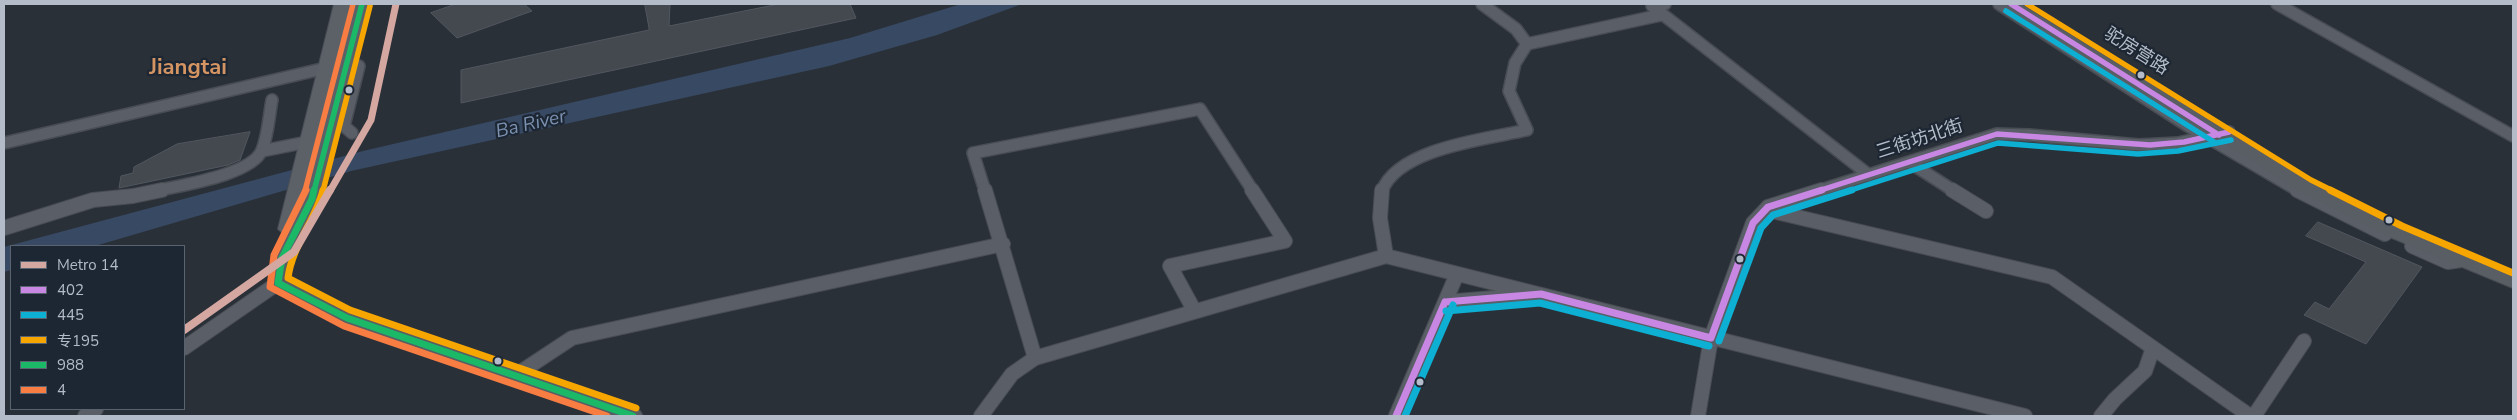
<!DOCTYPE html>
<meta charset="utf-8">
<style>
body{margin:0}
#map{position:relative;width:2517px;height:420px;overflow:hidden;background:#2a3038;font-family:"Nunito Sans","Noto Sans SC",sans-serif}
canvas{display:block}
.frame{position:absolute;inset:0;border:5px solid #b4bcc9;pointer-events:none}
.legend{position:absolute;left:10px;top:245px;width:175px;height:165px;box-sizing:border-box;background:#1d2633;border:1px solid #59626f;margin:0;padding:6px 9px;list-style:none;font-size:15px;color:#b4bcc9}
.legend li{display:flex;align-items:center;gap:10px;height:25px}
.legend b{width:25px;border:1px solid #59626f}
</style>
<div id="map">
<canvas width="2517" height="420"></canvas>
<div class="frame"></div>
<ul class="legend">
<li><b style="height:6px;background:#d4a7a1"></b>Metro 14</li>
<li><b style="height:6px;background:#c787e3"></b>402</li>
<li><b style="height:6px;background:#0dafd3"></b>445</li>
<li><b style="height:6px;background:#f7a600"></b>专195</li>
<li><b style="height:6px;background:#1ab867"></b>988</li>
<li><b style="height:6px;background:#f77d43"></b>4</li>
</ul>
</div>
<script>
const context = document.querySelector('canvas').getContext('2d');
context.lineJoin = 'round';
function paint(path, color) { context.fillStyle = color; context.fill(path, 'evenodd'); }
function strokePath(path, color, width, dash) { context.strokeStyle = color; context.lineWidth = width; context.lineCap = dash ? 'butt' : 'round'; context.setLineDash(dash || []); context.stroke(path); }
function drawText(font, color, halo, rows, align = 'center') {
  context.font = font + ' "Nunito Sans","Noto Sans SC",sans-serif'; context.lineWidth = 4.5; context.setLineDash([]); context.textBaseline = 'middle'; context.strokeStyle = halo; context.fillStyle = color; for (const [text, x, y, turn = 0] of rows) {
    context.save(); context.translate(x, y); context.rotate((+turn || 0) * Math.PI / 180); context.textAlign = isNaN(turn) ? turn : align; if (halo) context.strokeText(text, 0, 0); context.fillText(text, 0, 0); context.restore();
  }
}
const water = new Path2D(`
 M961 4H1022L937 35 829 66 351 171 95 246H11V270L4 272V247L363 151 850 38Z`);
const building = new Path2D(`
 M456 4H524L532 11 457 38 431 13Z
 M645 4H670L669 26 779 4H850L856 18 461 103V70L649 30Z
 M250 132 240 160 228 165 119 188 121 176 133 173 134 167 177 144Z
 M2318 222 2422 267 2366 344 2304 315 2315 302 2329 309 2366 262 2306 236Z`);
const streetFar1 = new Path2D(`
 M1665 4 1652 6 1869 175
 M1999 4 2188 126 2299 191
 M2277 4 2513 136
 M1527 44 1661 15
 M4 143 326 68 359 66 344 126 352 133
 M262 151 307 142
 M1909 162 1954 191
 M156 191C181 185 252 175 262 150 268 135 269 116 272 100
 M985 191 973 153 1200 109 1253 191
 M1382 191C1398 148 1487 139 1527 130L1509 91 1515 63 1527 44 1516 29 1482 4
 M1818 191 1997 134 2029 135 2139 145 2178 143 2229 132`);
const street = new Path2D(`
 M985 190 1035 358
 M1382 190 1380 218 1386 256
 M1952 190 1986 211
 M2297 190 2385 234
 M1768 207 1776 212 2052 277 2250 416
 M4 228 93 200 133 196 162 190
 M2412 246 2448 262 2461 260
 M1445 302 1530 295
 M1194 310 1170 266 1285 241 1252 190
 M184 348 278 283
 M513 377 572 338 1003 244
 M85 416 96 409
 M981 416 1012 374 1035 358 1386 256 2025 416
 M1396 416 1457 274
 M1698 416 1711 338 1753 223 1768 207 1822 190
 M2101 416 2115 399 2145 371 2153 348
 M2254 416 2304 341`);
const secondary = new Path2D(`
 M2004 4H2021L2313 184 2404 230 2513 275V288L2392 238 2301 192Z
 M282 252 288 254 291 258 288 280 354 313 640 411 643 416H611L340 323 271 287 269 283 276 254Z`);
const primary = new Path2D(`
 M334 4H350L325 111 354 4H370L322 199 292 258 289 263 282 265 275 263 272 258 284 234 278 229Z`);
const bus1Far1 = new Path2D(`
 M2011 4 2219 135
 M1818 191 1997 134 2150 145 2184 142 2229 132`);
const bus1 = new Path2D(`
 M1445 302 1541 294 1711 338
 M1711 338 1753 223 1768 207 1822 190
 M1396 416 1445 302`);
const bus2Far1 = new Path2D(`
 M2006 11 2214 142
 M1848 191 1998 143 2138 154 2178 151 2231 140`);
const bus2 = new Path2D(`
 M1446 311 1540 303 1709 346
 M1719 341 1761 228 1773 215 1852 190
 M1405 416 1453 305`);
const bus3Far1 = new Path2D(`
 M2027 4 2311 180 2333 191
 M323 191 370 6`);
const bus3 = new Path2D(`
 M323 190C315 221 292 246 288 278L350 310 636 408
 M2330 190 2402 226 2513 273`);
const bus4Far1 = new Path2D(`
 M314 191 362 4`);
const bus4 = new Path2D(`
 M314 190 312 199 282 258 278 283 347 318 633 416`);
const bus5Far1 = new Path2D(`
 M305 191 353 4`);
const bus5 = new Path2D(`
 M306 190 274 255 270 287 344 326 607 416`);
const metro1Far1 = new Path2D(`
 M330 191 371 120 396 4`);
const metro1 = new Path2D(`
 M184 330 294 252 330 190`);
const markers = [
 [2141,75,4.5,"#b4bcc9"],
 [349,90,4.5,"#b4bcc9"],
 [2389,220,4.5,"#b4bcc9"],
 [1740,259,4.5,"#b4bcc9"],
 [498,361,4.5,"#b4bcc9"],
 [1420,382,4.5,"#b4bcc9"]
];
const streetNames = [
 ["驼房营路",2136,52,32],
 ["三街坊北街",1920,140,-18]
];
const waterNames = [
 ["Ba River",531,125,-13]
];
const districtNames = [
 ["Jiangtai",188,69]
];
paint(water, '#384963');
paint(building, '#444950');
strokePath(building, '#52575f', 1);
strokePath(streetFar1, '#484c53', 14);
strokePath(street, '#484c53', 16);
strokePath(secondary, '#484c53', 2);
strokePath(primary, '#484c55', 2);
strokePath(streetFar1, '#5a5e66', 11);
strokePath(street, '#5a5e66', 14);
paint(secondary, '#595d64');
paint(primary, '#5c6168');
strokePath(bus1Far1, '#c787e3', 5.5);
strokePath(bus1, '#c787e3', 7);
strokePath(bus2Far1, '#0dafd3', 5.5);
strokePath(bus2, '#0dafd3', 7);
strokePath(bus3Far1, '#f7a600', 5.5);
strokePath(bus3, '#f7a600', 7);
strokePath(bus4Far1, '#1ab867', 5.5);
strokePath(bus4, '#1ab867', 7);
strokePath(bus5Far1, '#f77d43', 5.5);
strokePath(bus5, '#f77d43', 7);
strokePath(metro1Far1, '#d4a7a1', 7);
strokePath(metro1, '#d4a7a1', 8);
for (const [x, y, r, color] of markers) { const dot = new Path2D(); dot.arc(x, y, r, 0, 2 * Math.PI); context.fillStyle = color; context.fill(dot); strokePath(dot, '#1d2633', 2); }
drawText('18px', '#b4bcc9', '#1d2633', streetNames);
drawText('italic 19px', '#7c92b1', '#1d2633', waterNames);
drawText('bold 22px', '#d59563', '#1d2633', districtNames);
</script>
